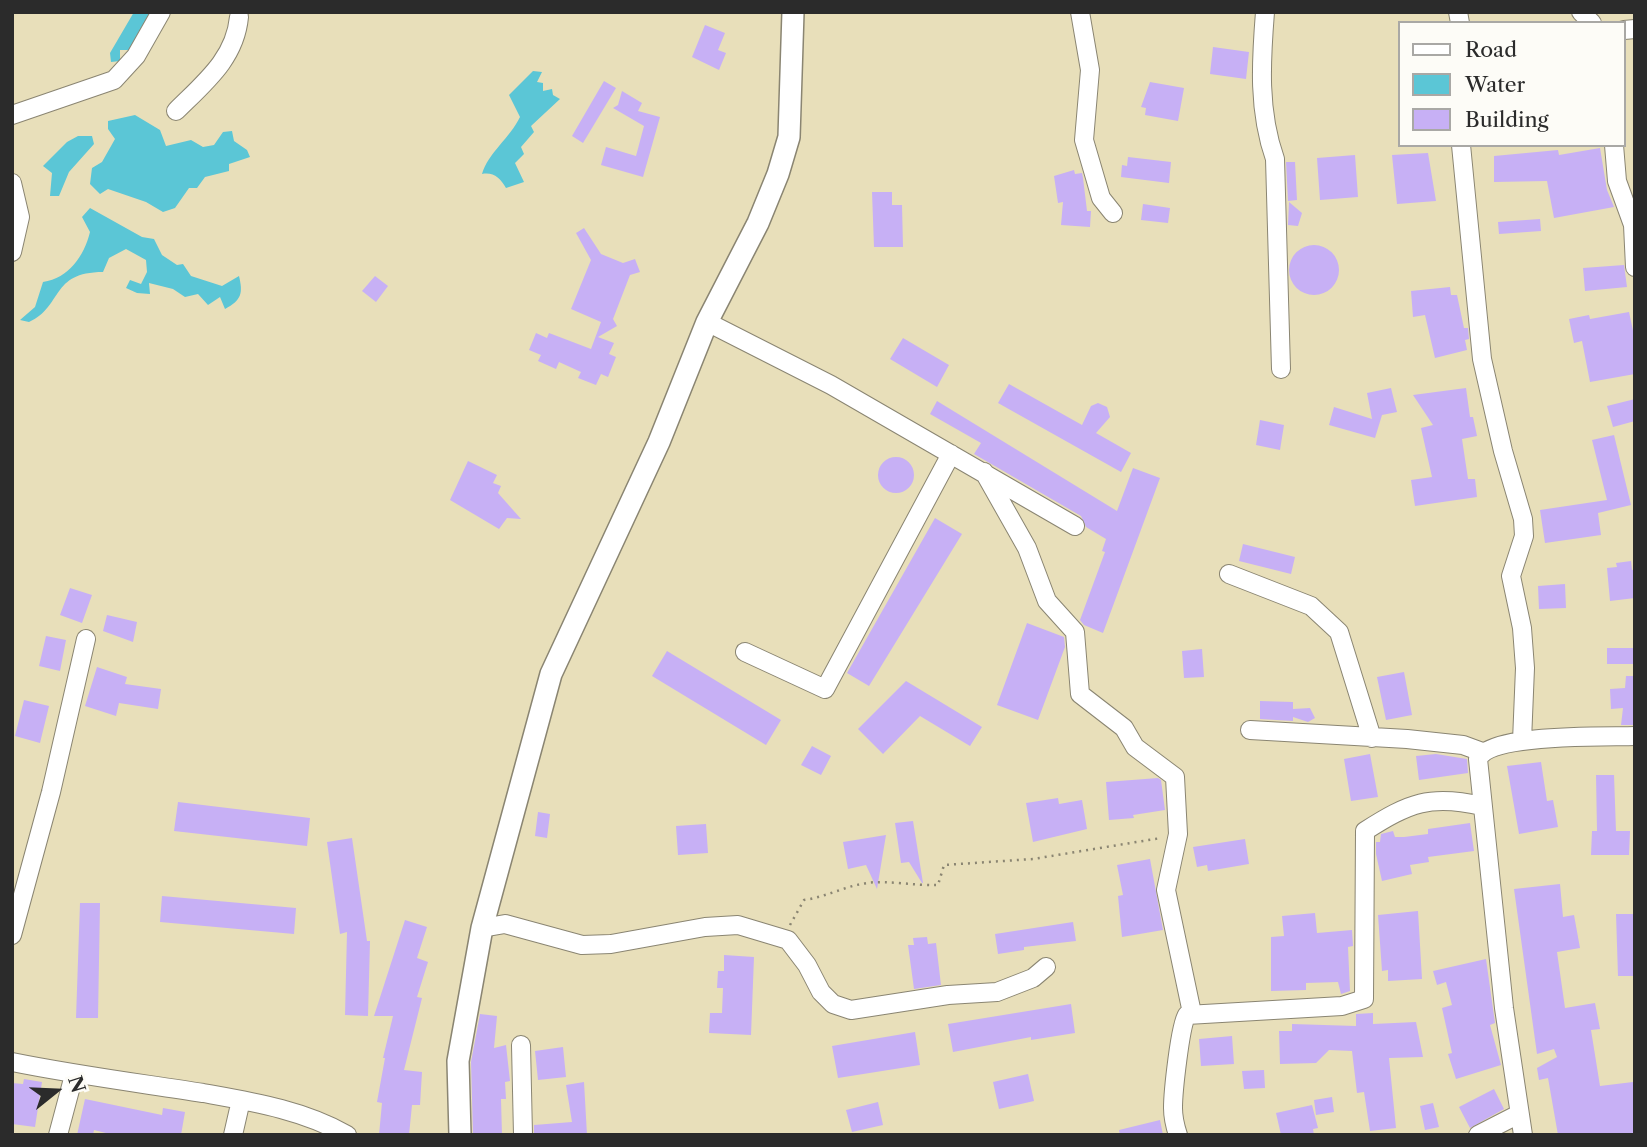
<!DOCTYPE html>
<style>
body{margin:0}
#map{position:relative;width:1647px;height:1147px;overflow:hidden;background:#e8dfba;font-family:"Libre Caslon Text",serif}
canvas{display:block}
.frame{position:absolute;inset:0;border:14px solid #2b2b2b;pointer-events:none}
.legend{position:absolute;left:1398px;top:21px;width:228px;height:126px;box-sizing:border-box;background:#fdfcf7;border:2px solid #a9a8a5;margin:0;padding:9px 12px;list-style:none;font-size:21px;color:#2b2b2b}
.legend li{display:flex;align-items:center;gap:14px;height:35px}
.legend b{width:35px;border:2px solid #a9a8a5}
.north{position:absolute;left:21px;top:1056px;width:70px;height:70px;-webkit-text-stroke:5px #fdfcf7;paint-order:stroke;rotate:72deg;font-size:19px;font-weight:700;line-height:28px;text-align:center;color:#2b2b2b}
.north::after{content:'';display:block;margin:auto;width:24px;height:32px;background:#2b2b2b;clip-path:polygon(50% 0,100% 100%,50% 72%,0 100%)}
</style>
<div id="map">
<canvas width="1647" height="1147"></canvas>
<div class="frame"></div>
<ul class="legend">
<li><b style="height:9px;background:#fff"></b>Road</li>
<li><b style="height:19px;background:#5bc6d6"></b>Water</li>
<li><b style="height:19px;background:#c7b0f5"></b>Building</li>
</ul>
<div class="north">N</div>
</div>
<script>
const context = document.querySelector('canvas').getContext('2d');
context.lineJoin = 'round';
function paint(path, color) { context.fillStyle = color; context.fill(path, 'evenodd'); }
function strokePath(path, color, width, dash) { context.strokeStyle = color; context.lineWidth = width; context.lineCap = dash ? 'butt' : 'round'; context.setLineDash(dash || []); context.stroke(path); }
const water = new Path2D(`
 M134 12H152L129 50H120V61L111 62 110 53Z
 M533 71 542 72 537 82 543 83V91L552 89 553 95 560 99 531 126 534 132 521 147 524 154 515 163 524 182 506 188C500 178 494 172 482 174 488 153 510 138 520 117L509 95Z
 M135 115 160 130 166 146 191 140 203 147 214 145 223 132 232 131 234 141 247 150 250 157 229 164V171L205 177 197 188H189L175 208 163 212 146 202 108 189 100 194 90 184 92 168 102 162 115 139 108 129V121Z
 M78 136H92L94 144 69 172 59 196H50L52 173 43 166 67 142Z
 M90 208 142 237 154 239 162 255 177 265 183 264 191 276 222 286 239 276C243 293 242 300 225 309L220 297 208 305 198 294 185 297 173 289 149 283 150 294 137 293 126 288 130 280 141 284 147 272 146 260 126 249 109 258 103 272C50 272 63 307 29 322L20 320 35 307 43 282C69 278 84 256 90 232L82 217Z`);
const building = new Path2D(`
 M705 25 725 33 718 50 726 53 719 70 692 57Z
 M1213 47 1249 52 1246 79 1210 74Z
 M604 81 616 88 583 143 572 136Z
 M1150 82 1184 88 1178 121 1145 115 1146 108 1141 107Z
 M622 91 642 103 638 111 660 117 643 177 601 165 606 147 636 156 644 126 613 108 618 105Z
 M1600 148 1607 190 1614 207 1554 218 1547 181 1494 182V156L1558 150 1559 155Z
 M1428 153 1436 201 1397 204 1392 155Z
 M1355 155 1358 197 1320 200 1317 158Z
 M1128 157 1171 162 1169 183 1121 177 1122 165 1127 166Z
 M1286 162H1295L1297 200 1288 201Z
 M1074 170 1075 174 1082 173 1083 178 1087 211H1091L1090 227 1061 225 1063 202 1058 203 1054 176Z
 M872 192H892V205H902L903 247H874Z
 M1289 202 1302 213 1298 226 1288 225Z
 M1143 204 1170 208 1168 223 1141 220Z
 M1540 219 1541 231 1499 234 1498 222Z
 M584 228 601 254 623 263 635 259 640 272 630 275 613 319 617 326 598 337 614 343 609 354 616 357 608 377 601 374 596 385 578 378 581 372 559 362 556 369 538 361 541 355 529 350 536 333 547 338 549 333 591 349 601 322 571 309 591 260 576 233Z
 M1289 270a25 25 0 1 1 50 0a25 25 0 1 1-50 0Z
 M1624 265 1627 287 1585 291 1583 268Z
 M375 276 388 286 376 302 362 291Z
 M1450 287 1451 295H1457L1464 328H1468L1469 339 1465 340 1467 350 1435 358 1425 315 1413 317 1411 291Z
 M1629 312 1635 340V374L1590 382 1582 341 1574 343 1569 319 1589 315 1590 319Z
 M903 338 949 365 937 387 890 359Z
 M1009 384 1082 425 1091 406 1098 403 1107 407 1110 417 1096 433 1131 453 1121 472 998 403Z
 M1391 388 1397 412 1382 415 1375 438 1329 425 1334 407 1372 419 1367 393Z
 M1466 388 1470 417H1473L1477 436 1462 439 1468 479H1475L1477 497 1415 506 1411 480 1432 477 1421 428 1433 425 1413 395Z
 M1635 399V421L1613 427 1607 406Z
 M937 401 1117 511 1133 468 1160 478 1103 633 1084 625 1080 620 1105 552 1102 551 1106 539 1086 527 1081 516 974 454 981 443 930 414Z
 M1260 420 1284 425 1280 450 1256 445Z
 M1614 435 1631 505 1598 513 1601 535 1545 543 1540 510 1607 500 1592 440Z
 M878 475a18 18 0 1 1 36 0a18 18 0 1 1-36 0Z
 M468 461 497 475 493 483 501 486 498 493 521 519 507 518 499 529 450 500Z
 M935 518 962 534 869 686 847 673Z
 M1243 544 1295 557 1291 574 1239 561Z
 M1631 561 1632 570 1635 569V598L1610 601 1607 568 1617 567 1616 563Z
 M1565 584 1566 608 1539 609 1538 586Z
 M70 588 92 595 82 623 60 615Z
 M107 615 137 622 133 642 103 631Z
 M1027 623 1064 637 1065 647 1038 720 997 705Z
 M46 636 66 640 60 671 39 666Z
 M1607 648H1635V664H1607Z
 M1202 649 1204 677 1184 678 1182 651Z
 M667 651 781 720 766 745 652 676Z
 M97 667 127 677 125 684 161 689 158 709 119 703 116 716 85 706Z
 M1404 672 1412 715 1386 720 1377 677Z
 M1626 676H1635V725H1621L1623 708 1611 709 1610 689 1625 688Z
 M906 681 982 727 970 746 920 716 883 754 858 729Z
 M24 700 49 706 40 743 15 736Z
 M1260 701 1293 702V709L1310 708 1315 718 1308 722 1293 717V721L1260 719Z
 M812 746 831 756 821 775 801 765Z
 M1370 754 1378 797 1351 801 1344 759Z
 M1436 754 1467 759 1468 773 1419 780 1416 756Z
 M1541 762 1547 801 1553 800 1558 827 1519 834 1507 766Z
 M1596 775H1614L1616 831H1630L1629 855H1591L1592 831H1597Z
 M1158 778 1161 780 1165 810 1133 815 1134 818 1109 820 1106 782Z
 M1058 798 1059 804 1082 800 1087 829 1033 842 1026 803Z
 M178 802 310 818 307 846 174 831Z
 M538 812 550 814 547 838 535 836Z
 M913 821 923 883H922L909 862 901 863 895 823Z
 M1470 823 1474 851 1428 857 1429 862 1410 865 1412 874 1382 881 1376 854V842H1380L1381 834 1393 831 1395 837H1404L1428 834V829Z
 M706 824 708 853 678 855 676 826Z
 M886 835 877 889 866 865 848 869 843 842Z
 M352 838 367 941H370L368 1016 345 1015 347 932 340 934 327 842Z
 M1245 839 1249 864 1208 871 1207 865 1197 867 1193 847Z
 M1150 859 1163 930 1122 937 1118 896 1123 895 1117 865Z
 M1560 884 1563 917 1574 915 1580 948 1557 952 1565 1008 1595 1003 1600 1029 1591 1030 1600 1086 1633 1082 1635 1135H1558L1548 1078 1539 1080 1537 1068 1557 1057 1554 1049 1537 1054 1514 889Z
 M162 896 296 908 294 934 160 922Z
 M80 903H100L98 1018H76Z
 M1418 911 1422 979 1388 981V970L1382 971 1378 915Z
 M1315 913 1317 933 1352 930 1353 946 1348 947 1350 991 1341 994 1338 982 1306 983V990L1271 991V937L1284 936 1282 916Z
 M1616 914H1635V976H1618Z
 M405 920 427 927 417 958 428 962 417 997 422 998 404 1070 422 1072 420 1105H412L409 1135H379L382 1103 377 1102 385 1058H383L393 1016H374Z
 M1073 922 1076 941 1024 947V950L998 954 995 934Z
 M927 937 928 944 936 943 941 985 914 989 908 945H914L913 938Z
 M724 955 754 957 751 1035 709 1033 710 1013H722L723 988H717L718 971H724Z
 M1486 959 1495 1023 1490 1025 1501 1065 1456 1079 1448 1054 1452 1053 1442 1008 1452 1005 1446 982 1437 985 1433 971Z
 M1071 1004 1075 1033 1031 1040V1037L953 1052 948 1024Z
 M1373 1013V1024L1416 1022 1423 1057 1389 1058 1396 1128 1370 1131 1364 1092 1357 1093 1352 1051 1329 1050 1316 1063 1280 1064 1279 1031H1292V1024L1356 1026V1014Z
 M480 1014 497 1016 494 1048 506 1045 510 1081 505 1082 506 1099H501L502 1135H473L471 1062Z
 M915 1032 920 1065 838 1078 832 1046Z
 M1232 1036 1234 1064 1201 1066 1199 1039Z
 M563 1047 566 1077 538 1080 535 1051Z
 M1264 1070 1265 1088 1244 1089 1242 1071Z
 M1028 1074 1034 1101 999 1109 993 1082Z
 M24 1079 42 1082 35 1127 12 1124V1083L23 1084Z
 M584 1082 587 1135H534V1125L572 1122 566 1085Z
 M1494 1089 1504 1109 1470 1128 1459 1107Z
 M1332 1097 1334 1112 1316 1115 1314 1100Z
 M85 1099 162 1115 163 1108 185 1112 181 1135H114L94 1130 93 1135H77Z
 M878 1102 883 1125 852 1132 846 1110Z
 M1433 1103 1439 1127 1425 1130 1420 1106Z
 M1312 1105 1318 1128 1313 1129 1314 1135H1281L1276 1113Z
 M1160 1120 1163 1135H1120L1119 1130Z`);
const path = new Path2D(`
 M790 925 804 900C826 897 845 886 867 883 886 880 916 886 938 885L944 865 1033 859 1161 838`);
const minor = new Path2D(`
 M1080 12 1090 70 1084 140 1101 198 1113 213
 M1265 12C1261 62 1258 111 1275 159L1281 369
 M1458 12 1460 23
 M1581 12 1592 23
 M1624 30 1635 29
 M176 111C204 83 235 59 239 17
 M12 115 114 80 136 56 161 12
 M1461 145 1482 359 1503 451 1523 519 1524 536 1511 576 1522 628 1525 668 1522 741
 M1614 145 1617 181 1633 225 1635 267
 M12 183 20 217 12 252
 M707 322 831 385 1075 526
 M984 472 1027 548 1047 601 1075 632 1080 694 1124 728 1135 747 1175 777 1178 834 1166 890 1192 1013
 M1229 574 1311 606 1339 632 1372 738
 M745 652 825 689 951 454
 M1250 730 1407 739 1463 745 1482 752
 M482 928 505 924 582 945 611 944 705 927 738 925 788 940 807 965 821 992 833 1004 851 1010 948 995 997 992 1033 978 1046 967
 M12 935 51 792 86 639
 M521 1045 523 1135
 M12 1062C76 1075 139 1083 203 1093 253 1102 303 1110 347 1135
 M58 1135 74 1075
 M233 1135 241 1100
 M1178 1135C1175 1126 1173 1117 1173 1108 1173 1093 1180 1025 1187 1015L1342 1006 1364 999 1365 831C1409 803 1430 794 1482 806
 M1478 1135 1519 1114
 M1523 1135 1504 1008 1478 759C1491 733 1605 737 1635 736`);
const tertiary = new Path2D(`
 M460 1135 458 1061 482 928 551 674 659 442 707 322 758 223 778 174 789 137 793 12`);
paint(water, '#5bc6d6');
paint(building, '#c7b0f5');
strokePath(minor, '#8a8572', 20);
strokePath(tertiary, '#8a8572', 24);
strokePath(path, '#8a8572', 2.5, [2, 5]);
strokePath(minor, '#fff', 18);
strokePath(tertiary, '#fff', 21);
</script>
